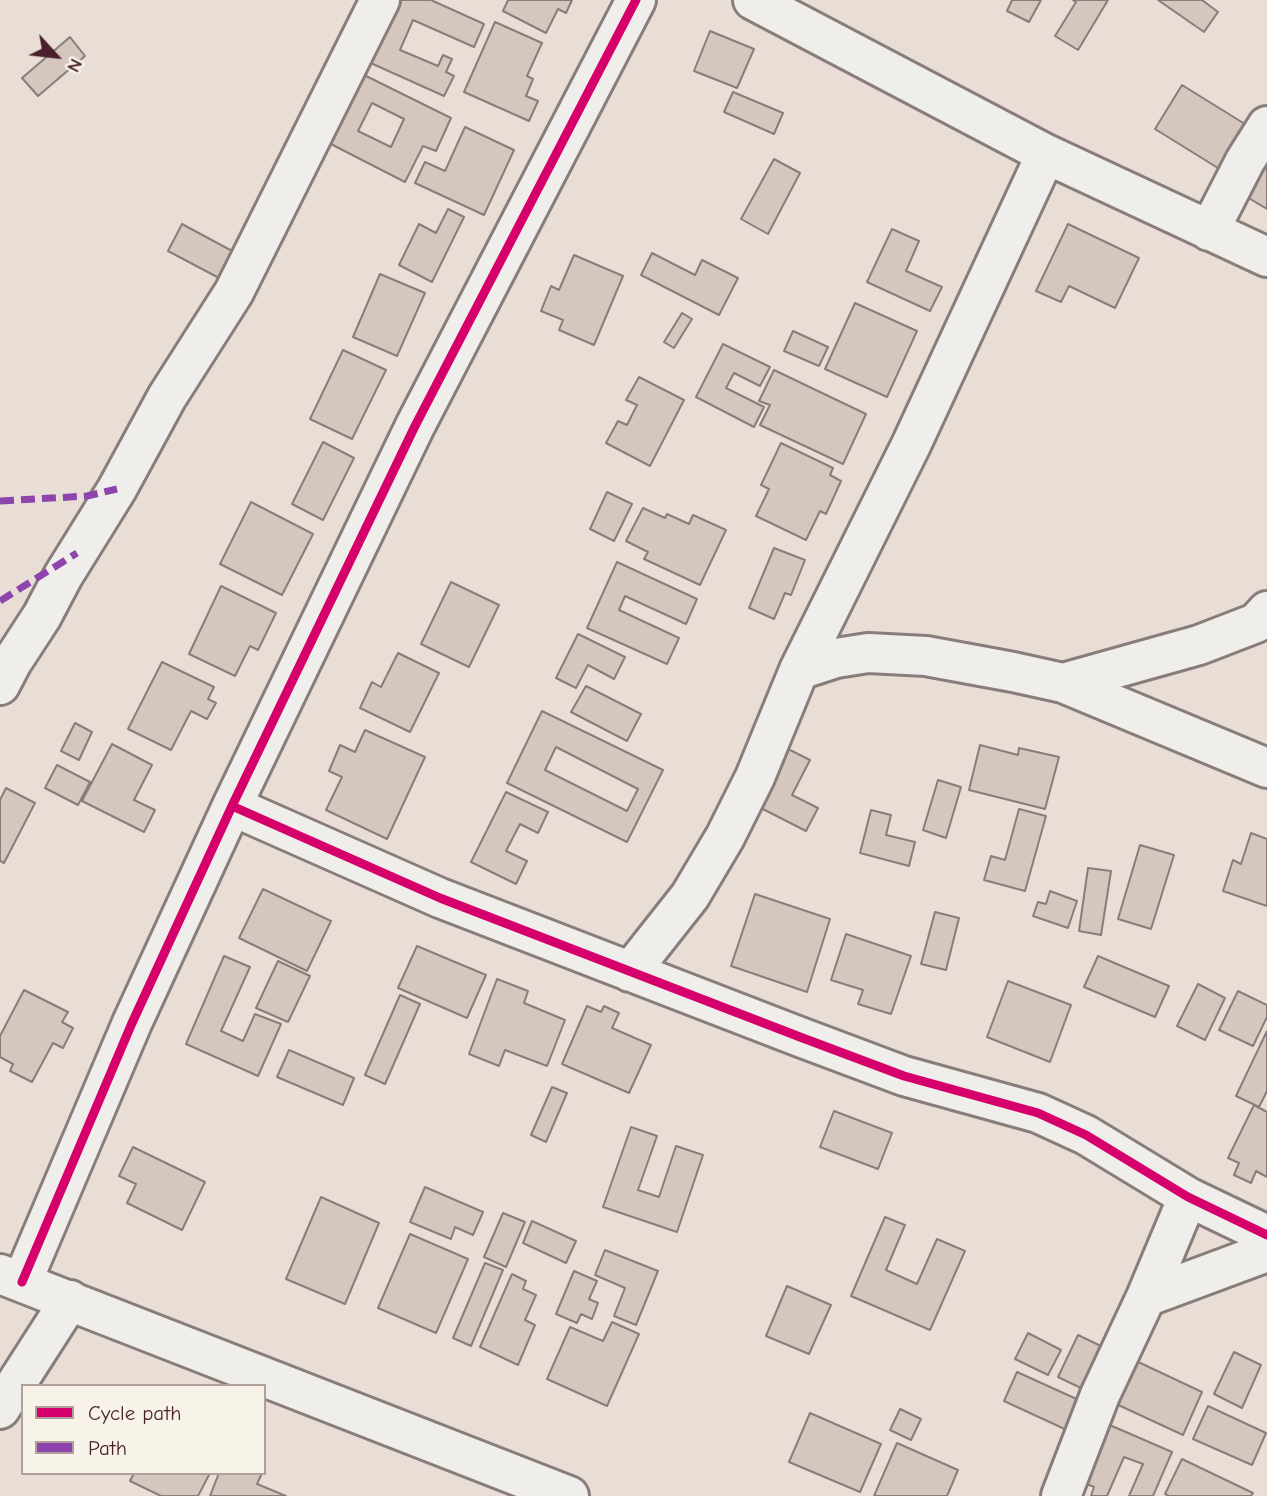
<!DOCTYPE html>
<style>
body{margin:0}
#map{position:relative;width:1267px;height:1496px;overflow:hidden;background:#e8ded6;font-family:"Comic Neue",sans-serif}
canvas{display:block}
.legend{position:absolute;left:21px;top:1384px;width:245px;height:91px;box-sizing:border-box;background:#f7f3e8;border:2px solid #b29e9c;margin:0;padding:9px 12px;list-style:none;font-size:21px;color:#4a1f2b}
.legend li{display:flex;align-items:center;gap:14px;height:35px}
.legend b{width:35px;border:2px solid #b29e9c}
.north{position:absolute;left:21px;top:21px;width:70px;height:70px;-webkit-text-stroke:5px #f7f3e8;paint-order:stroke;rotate:117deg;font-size:19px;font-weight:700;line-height:28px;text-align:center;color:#4a1f2b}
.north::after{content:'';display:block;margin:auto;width:24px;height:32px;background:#4a1f2b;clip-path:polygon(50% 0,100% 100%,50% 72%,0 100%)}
</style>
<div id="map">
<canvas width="1267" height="1496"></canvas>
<ul class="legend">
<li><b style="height:9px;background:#d6006c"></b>Cycle path</li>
<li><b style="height:9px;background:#8e44ad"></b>Path</li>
</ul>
<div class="north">N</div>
</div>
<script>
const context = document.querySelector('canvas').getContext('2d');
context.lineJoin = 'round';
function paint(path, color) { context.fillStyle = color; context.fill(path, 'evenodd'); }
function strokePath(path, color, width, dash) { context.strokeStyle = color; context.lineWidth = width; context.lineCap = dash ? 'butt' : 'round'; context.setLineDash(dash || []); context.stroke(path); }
const building = new Path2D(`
 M391 0H431L484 24 474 47 413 20 400 50 438 66 443 55 452 59 446 72 454 76 444 96 364 60Z
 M508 0H572L566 13 558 9 546 33 503 11Z
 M1012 0H1041L1029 22 1007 11Z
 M1073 0H1108L1078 50 1055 36 1076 2Z
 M1158 0H1202L1218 12 1204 32Z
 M495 22 542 43 527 76 533 79 526 96 538 101 529 121 464 92Z
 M710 31 754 49 737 88 694 71Z
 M70 37 85 56 38 96 22 78Z
 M360 73 451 118 436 151 423 146 405 182 325 141ZM372 103 404 119 391 147 358 131Z
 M1182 85 1253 129 1226 173 1155 129Z
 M733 92 783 113 774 134 724 112Z
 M465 127 514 150 484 215 415 183 425 162 445 171Z
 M1267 146V209L1240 193Z
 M774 159 800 173 768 234 741 219Z
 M448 209 464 217 432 282 399 265 419 224 436 233Z
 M182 224 234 252 219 278 168 251Z
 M1068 224 1139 258 1115 308 1069 286 1061 302 1036 291Z
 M892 229 919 241 906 271 942 287 930 311 867 282Z
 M652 253 695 275 702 260 738 278 719 315 641 275Z
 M574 255 623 276 594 345 559 330 563 320 541 311 551 286 559 290Z
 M380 274 425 293 397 356 353 337Z
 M855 303 917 331 887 397 825 369Z
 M682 313 692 319 674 348 664 342Z
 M793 331 828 347 819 366 784 351Z
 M723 344 770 367 760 386 734 373 726 388 764 407 754 427 696 397Z
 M343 350 386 370 352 439 310 419Z
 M774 370 866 414 843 464 760 425 770 405 759 401Z
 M639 377 684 400 650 466 606 443 618 421 627 425 637 405 626 400Z
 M323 442 354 458 323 520 292 504Z
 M781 443 833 468 830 475 841 481 826 514 820 511 806 540 756 516 769 489 761 485Z
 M607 492 632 504 614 541 590 529Z
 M251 502 313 534 282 595 220 564Z
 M643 508 665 518 667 514 689 524 693 515 726 530 700 585 644 559 648 552 626 541Z
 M774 548 805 560 791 595 785 593 774 619 749 608Z
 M617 562 697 599 686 624 625 596 619 610 679 638 667 664 587 628Z
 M451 582 499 605 469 667 421 644Z
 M221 586 276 613 258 650 250 646 235 676 189 654Z
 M578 634 625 657 614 679 588 665 576 688 556 678Z
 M398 653 439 673 410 732 360 708 372 682 381 687Z
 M162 662 214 687 208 699 216 703 207 719 191 711 171 750 128 729Z
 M586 686 641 714 627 741 571 712Z
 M542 711 663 770 627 842 507 783ZM556 747 638 789 627 811 545 770Z
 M75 723 92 732 79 760 61 751Z
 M365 730 425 757 387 839 326 810 342 777 329 771 340 745 355 752Z
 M112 744 152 765 134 800 155 810 144 832 82 801Z
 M980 745 1018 755 1019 748 1059 757 1045 809 969 790Z
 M784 747 810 760 792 795 818 808 806 831 755 805Z
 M57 765 90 782 78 805 45 788Z
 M938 780 961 787 946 838 923 830Z
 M6 788 35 803 4 863 0 861V800Z
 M506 792 548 812 538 833 520 824 506 851 527 861 516 884 471 862Z
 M1019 809 1046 816 1025 891 984 880 991 856 1005 860Z
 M871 810 891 815 886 835 915 842 909 866 860 853Z
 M1251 833 1267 839V906L1223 891 1233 860 1241 864Z
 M1140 845 1174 855 1151 929 1118 919Z
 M1088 868 1111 871 1101 935 1079 931Z
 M263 889 331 921 307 971 239 938Z
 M1050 891 1077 901 1068 928 1033 916 1038 902 1046 904Z
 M755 894 830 919 807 992 731 966Z
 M935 912 959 918 946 970 921 964Z
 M846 934 911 956 891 1014 858 1004 863 990 831 980Z
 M417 946 486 975 467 1018 398 988Z
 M224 956 250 967 221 1031 243 1041 255 1014 281 1024 258 1076 186 1044Z
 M1098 956 1169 986 1155 1017 1084 987Z
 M278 961 310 976 288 1022 256 1008Z
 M497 979 528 991 524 1003 565 1020 547 1066 505 1050 499 1066 469 1054Z
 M1008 981 1071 1005 1050 1062 987 1037Z
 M1198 984 1225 998 1205 1040 1177 1026Z
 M24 990 68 1012 62 1022 73 1028 63 1048 53 1043 32 1082 10 1071 13 1064 0 1057V1036Z
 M1238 991 1267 1005V1017L1253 1046 1219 1030Z
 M400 995 420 1004 385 1084 365 1075Z
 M587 1006 601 1012 604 1006 619 1013 612 1028 651 1045 629 1093 562 1064Z
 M1267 1031V1091L1259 1107 1236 1096Z
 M289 1050 354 1078 343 1105 277 1077Z
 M552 1087 567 1093 546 1142 531 1135Z
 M1254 1105 1267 1112V1177L1256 1171 1251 1183 1234 1175 1239 1163 1228 1158Z
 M834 1111 892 1133 878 1169 820 1147Z
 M631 1127 657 1136 638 1190 659 1197 676 1146 703 1155 677 1232 603 1207Z
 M133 1147 205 1182 182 1230 127 1203 136 1184 119 1176Z
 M425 1187 483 1212 473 1235 455 1227 451 1239 410 1222Z
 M321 1197 379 1223 345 1304 286 1279Z
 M503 1213 525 1222 506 1267 484 1257Z
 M885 1217 905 1225 886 1270 917 1284 937 1239 965 1251 930 1330 851 1296Z
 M532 1221 576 1241 566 1263 523 1243Z
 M410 1234 468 1259 436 1333 378 1308Z
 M605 1250 658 1271 636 1325 614 1316 625 1288 595 1275Z
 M485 1263 503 1270 471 1346 453 1338Z
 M574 1271 597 1281 589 1299 598 1303 592 1319 581 1314 577 1323 556 1314Z
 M512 1274 526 1281 523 1289 536 1295 525 1320 535 1325 518 1365 480 1347Z
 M787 1286 831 1305 809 1354 766 1336Z
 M612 1322 639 1334 607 1406 547 1379 570 1327 603 1341Z
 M1028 1333 1061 1350 1048 1375 1015 1359Z
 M1078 1335 1103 1347 1083 1389 1058 1377Z
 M1234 1352 1261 1365 1242 1408 1214 1394Z
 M1134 1360 1202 1392 1183 1435 1114 1403Z
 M1017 1372 1081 1401 1069 1431 1004 1401Z
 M1208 1406 1266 1433 1252 1465 1193 1439Z
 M900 1409 921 1419 911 1440 890 1430Z
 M810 1413 881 1444 860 1492 789 1462Z
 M1105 1423 1172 1452 1153 1496H1129L1143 1464 1124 1457 1107 1496H1091L1094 1487 1080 1481Z
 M897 1443 958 1470 947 1496H874Z
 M1182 1459 1253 1493 1251 1496H1169L1165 1494Z
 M134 1473H210L198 1496H161L130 1481Z
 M219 1473H262L257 1484 286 1496H210Z`);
const minor = new Path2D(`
 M753 0 1046 154 1267 257
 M1209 231 1245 161 1267 126
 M799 670 836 658 868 653 926 656 1013 672 1063 683 1267 768
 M1063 683 1199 645 1256 623 1267 611
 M0 685 12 662 42 616 63 576 117 489 167 397 234 292 380 0
 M232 806 440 898 800 1037 904 1076 1038 1113 1086 1135 1188 1197 1267 1235
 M630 972 690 896 725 837 755 777 799 670 911 445 1046 154
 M22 1282 132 1023 232 806 415 426 636 0
 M1146 1297 1267 1252
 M0 1409 70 1300
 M1061 1496 1100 1395 1146 1297 1188 1197`);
const tertiary = new Path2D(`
 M0 1274 569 1496`);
const quiet = new Path2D(`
 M0 501 87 496 117 489
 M0 601 77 553`);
const cycleway = new Path2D(`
 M232 806 440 898 800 1037 904 1076 1038 1113 1086 1135 1188 1197 1267 1235
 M22 1282 132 1023 232 806 415 426 636 0`);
paint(building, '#d5c6be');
strokePath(building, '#897d7b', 2);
strokePath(minor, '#897d7b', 44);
strokePath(tertiary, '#897d7b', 44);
strokePath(minor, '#f0eeea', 38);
strokePath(tertiary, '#f0eeea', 38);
strokePath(quiet, '#8e44ad', 7, [14, 7]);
strokePath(cycleway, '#d6006c', 9);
</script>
